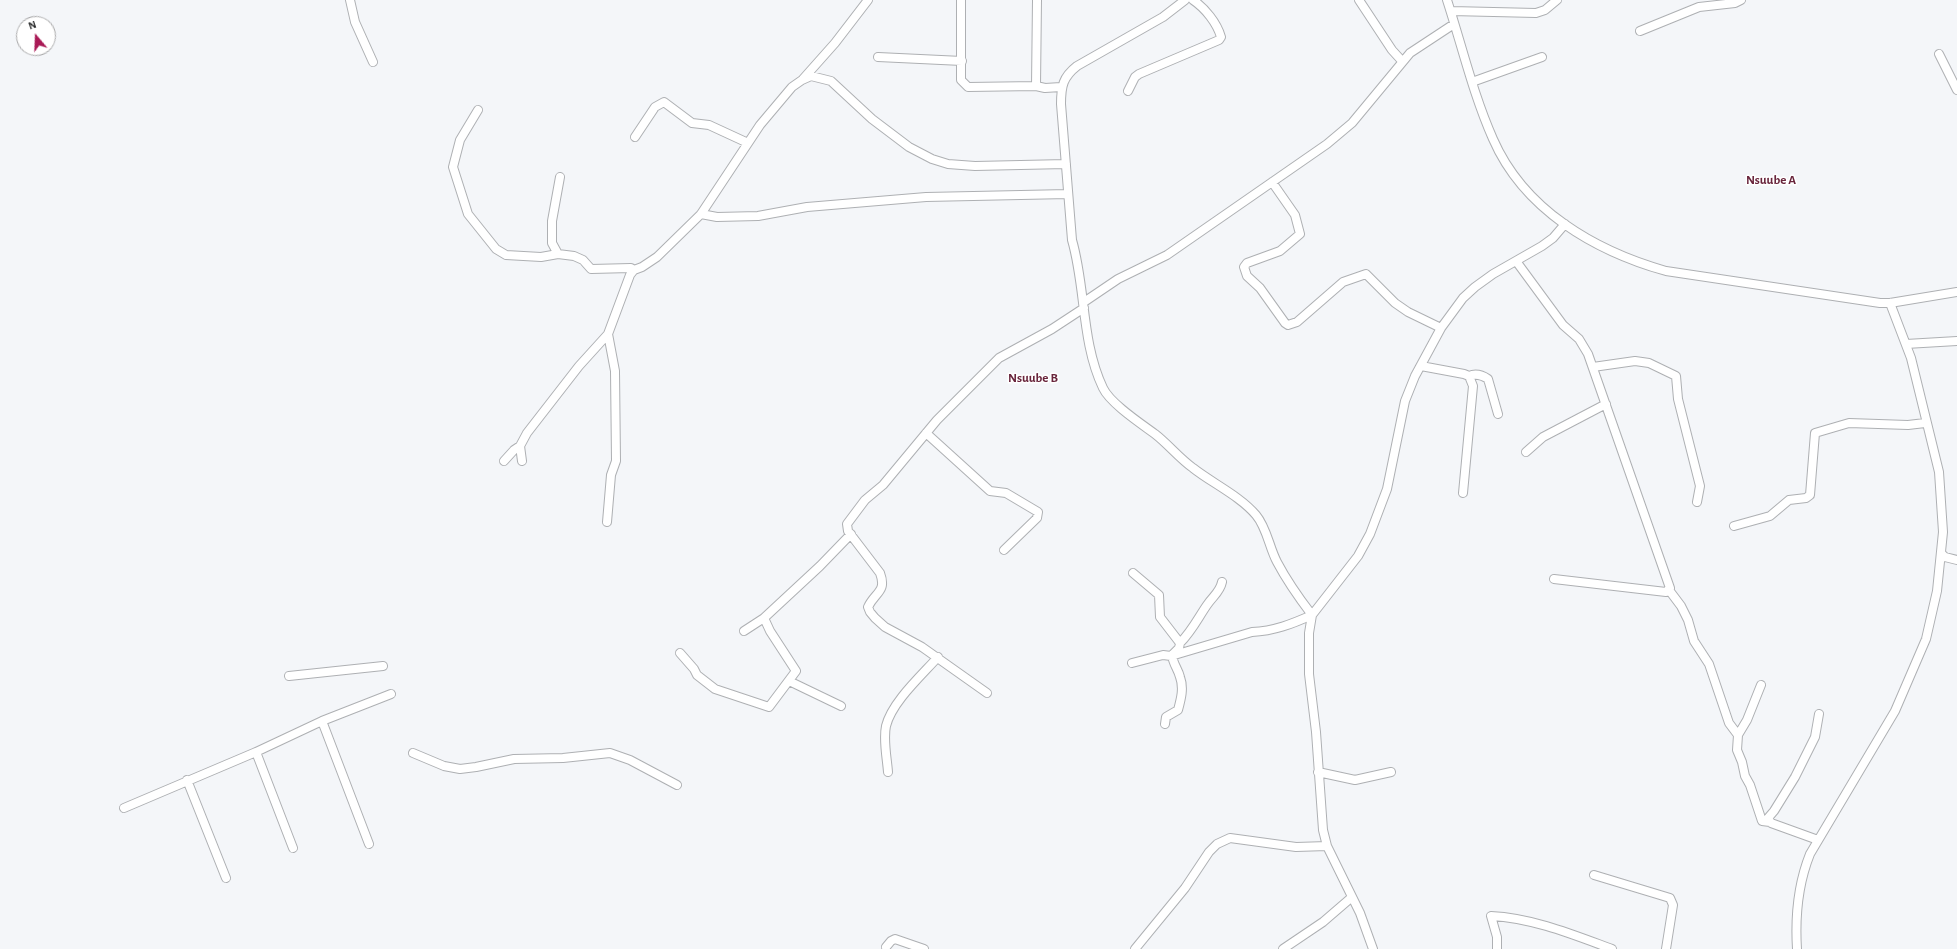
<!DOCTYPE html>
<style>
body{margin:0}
#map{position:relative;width:1957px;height:949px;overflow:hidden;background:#f4f6f9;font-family:"Alegreya Sans",sans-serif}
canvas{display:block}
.north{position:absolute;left:16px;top:16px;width:40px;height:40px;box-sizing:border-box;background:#fff;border:1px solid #a8a8a9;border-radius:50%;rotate:341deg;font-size:11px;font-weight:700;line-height:16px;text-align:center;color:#252627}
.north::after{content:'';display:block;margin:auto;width:14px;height:18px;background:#a91a56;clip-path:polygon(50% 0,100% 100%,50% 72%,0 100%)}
</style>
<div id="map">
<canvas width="1957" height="949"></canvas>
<div class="north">N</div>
</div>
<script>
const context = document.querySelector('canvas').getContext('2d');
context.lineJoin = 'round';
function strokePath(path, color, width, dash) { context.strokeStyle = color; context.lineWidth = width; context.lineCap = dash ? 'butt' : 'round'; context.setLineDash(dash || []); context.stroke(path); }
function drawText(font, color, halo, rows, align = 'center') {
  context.font = font + ' "Alegreya Sans",sans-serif'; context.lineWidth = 3; context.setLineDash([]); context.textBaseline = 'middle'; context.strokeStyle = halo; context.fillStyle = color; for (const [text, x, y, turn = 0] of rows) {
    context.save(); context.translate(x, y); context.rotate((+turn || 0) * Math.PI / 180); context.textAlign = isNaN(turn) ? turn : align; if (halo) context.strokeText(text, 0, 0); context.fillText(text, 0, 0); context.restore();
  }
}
const minor = new Path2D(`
 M350 0 355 22 373 62
 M961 0V80L968 87 1036 86
 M1037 0 1036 86 1045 88 1061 87
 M1359 0 1392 50 1402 61
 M1447 0C1462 46 1473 94 1493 139 1524 210 1595 251 1666 271L1880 303H1890L1957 292
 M1451 11 1536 13 1545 10 1557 0
 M1640 31 1699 7 1735 3 1741 0
 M1939 54 1957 90
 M878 57 962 61
 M803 79 835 43 868 0
 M1472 82 1542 57
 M1128 91 1135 77 1139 74 1219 40 1221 37C1217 23 1205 8 1193 0
 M478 110 460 140 453 167 468 214 496 249 506 255 541 257 558 254 574 256 583 260 591 269 631 268 634 270
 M635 137 655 107 664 102 692 123 709 125 748 143
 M1272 182 1295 215 1300 234 1280 251 1247 263 1244 267 1247 276 1260 288 1285 323 1288 325 1297 322 1343 282 1366 274 1395 303 1408 312 1441 328
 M701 214 717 217 758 216 807 207 926 197 1068 194
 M558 254 552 243V221L560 177
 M1516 261 1563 325 1579 339 1588 354 1670 588 1666 592 1554 579
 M1084 302 1118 279 1167 255 1327 144 1352 123 1410 53 1454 24
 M1906 344 1957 341
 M1421 366 1464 374 1469 376 1473 386 1463 493
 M1593 367 1635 361 1649 363 1676 376 1678 399 1700 486 1697 502
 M1469 376C1476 373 1482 375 1488 379L1498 414
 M926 433 990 491 1006 493 1038 512 1037 518 1004 550
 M1526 452 1543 437 1606 404
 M504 461 514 450 520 446
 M522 461 520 446 527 433 579 366 608 334 630 275 634 270 642 267 657 257 701 214 760 125 792 87 802 80 811 76 831 81 872 119 909 147 932 159 948 164 975 166 1066 164
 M607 522 611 475 616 461 615 371 608 334
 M1734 526 1770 516 1789 500 1806 498 1810 495 1815 433 1849 423 1908 425 1925 423
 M1941 553 1945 557 1957 560
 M1133 573 1159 595 1160 617 1180 643 1179 648 1172 655
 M1669 590 1681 606 1688 620 1694 641 1709 664 1729 723 1738 735 1737 750 1742 762 1745 776 1750 785 1762 821 1770 822
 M764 618 820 566 851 534
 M1180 643C1192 631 1198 618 1207 605 1213 596 1220 592 1222 582
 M680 653 694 669 697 675 715 689 769 707 796 671 770 631 764 618 744 631
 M1132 663 1163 655 1171 656 1252 632C1274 631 1292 624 1312 615 1299 598 1287 581 1277 562 1269 547 1267 528 1256 515 1240 496 1212 483 1193 468 1179 458 1168 444 1155 434 1140 423 1110 403 1103 388 1081 342 1086 288 1072 240L1061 104C1061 86 1063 77 1077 66L1163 17 1185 0
 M289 676 383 666
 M789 681 841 706
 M987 693 922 647 885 627 875 618 870 612 868 607C875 592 887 592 880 573L848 531 847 524 865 500 883 485 937 420 999 358 1052 329 1084 308
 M322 721 369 844
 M1165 724 1166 717 1178 710C1181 699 1184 688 1180 677 1178 669 1173 664 1172 655
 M1738 735 1747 720 1761 685
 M256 752 293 848
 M413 753 444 766 460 769 476 767 514 759 563 758 610 753 630 760 677 785
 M888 772C887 758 883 740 886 726 892 702 921 676 938 657
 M1318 772 1355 780 1391 772
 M187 780 226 878
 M124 808 256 752 322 721 391 694
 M1818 840 1771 823 1768 818 1774 811 1795 777 1815 737 1819 714
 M1594 875 1670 898 1673 905 1666 949
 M886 947 891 941 895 939 924 949
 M1135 949 1185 888 1209 852 1217 844 1230 838 1296 847 1327 846
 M1283 949 1323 922 1352 897
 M1373 949 1360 913 1327 846 1323 830 1316 732 1309 674V633L1312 615 1358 556 1370 534 1387 489 1405 401 1415 376 1441 328 1463 298 1475 287 1493 274 1542 246 1553 238 1565 224
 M1497 949V937L1491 916C1533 918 1574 935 1612 949
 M1797 949C1795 917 1798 884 1810 854L1895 711 1926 639 1937 591 1943 532 1939 472 1911 358 1890 303`);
const quarterNames = [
 ["Nsuube A",1771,180],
 ["Nsuube B",1033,378]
];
strokePath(minor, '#aeb0b3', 10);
strokePath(minor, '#fff', 8);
drawText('bold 13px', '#69253c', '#fff', quarterNames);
</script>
